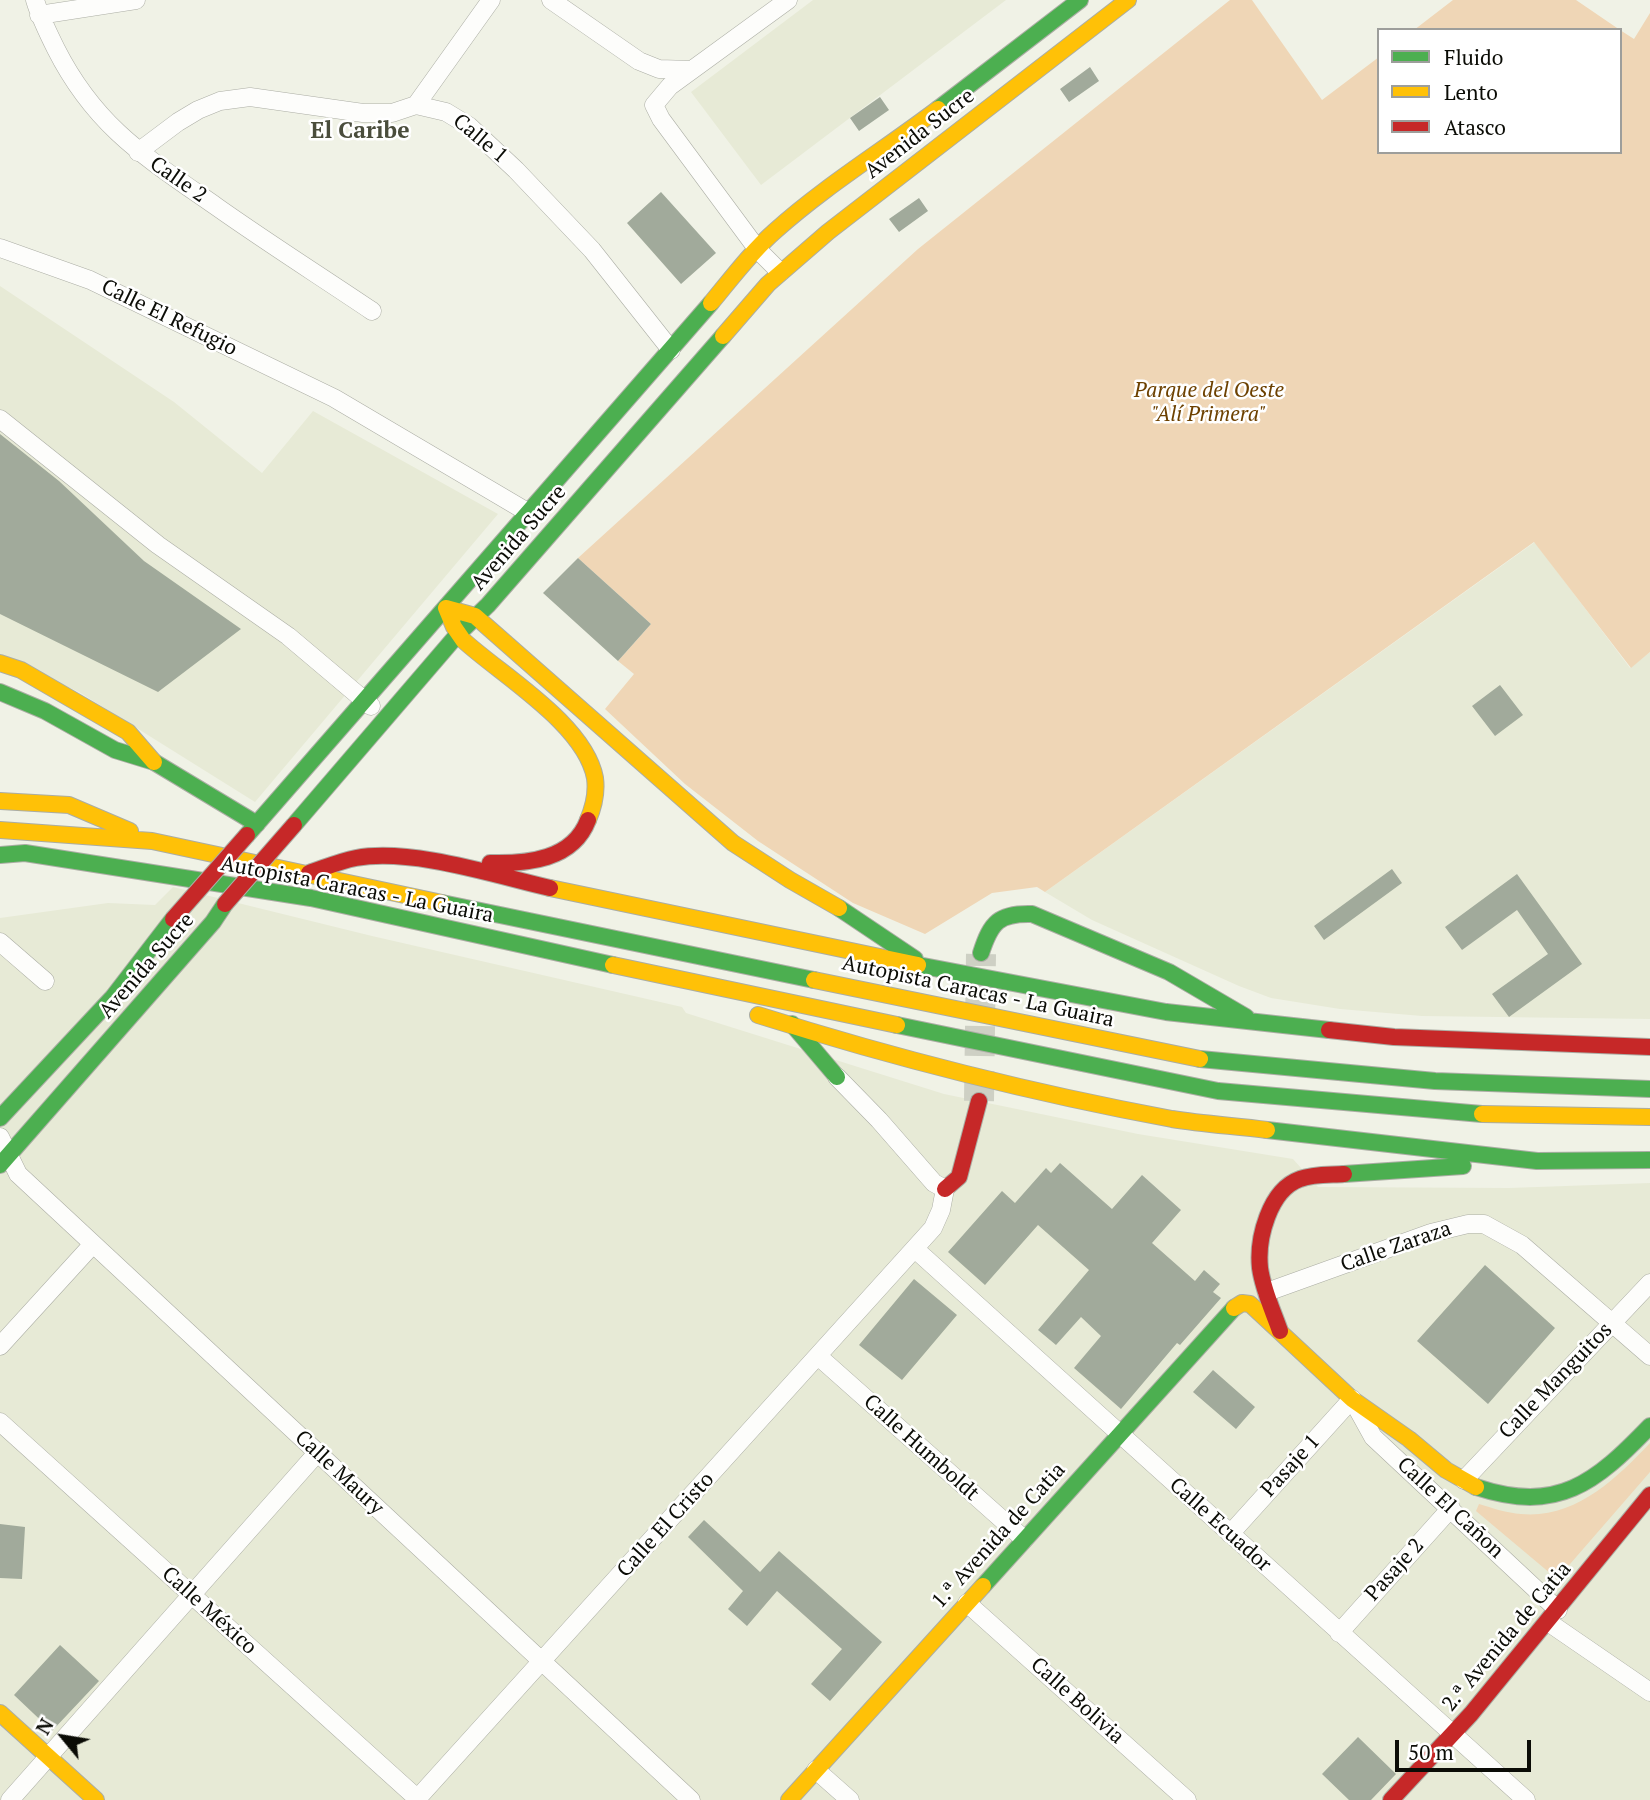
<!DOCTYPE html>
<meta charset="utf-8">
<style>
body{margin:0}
#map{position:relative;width:1650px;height:1800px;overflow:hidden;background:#f0f2e6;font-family:"PT Serif",serif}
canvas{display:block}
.legend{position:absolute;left:1377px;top:28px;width:245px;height:126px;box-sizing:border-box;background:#fff;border:2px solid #9d9e9b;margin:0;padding:9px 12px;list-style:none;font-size:21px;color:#0b0c06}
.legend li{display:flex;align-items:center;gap:14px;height:35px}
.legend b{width:35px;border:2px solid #9d9e9b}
.north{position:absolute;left:28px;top:1702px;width:70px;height:70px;-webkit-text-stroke:5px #fff;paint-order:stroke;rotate:300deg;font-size:19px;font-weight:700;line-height:28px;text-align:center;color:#0b0c06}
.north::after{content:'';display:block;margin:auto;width:24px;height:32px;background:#0b0c06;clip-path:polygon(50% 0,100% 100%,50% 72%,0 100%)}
.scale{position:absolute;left:1395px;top:1740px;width:136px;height:32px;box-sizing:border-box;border:4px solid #0b0c06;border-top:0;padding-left:9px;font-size:21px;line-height:24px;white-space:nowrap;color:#0b0c06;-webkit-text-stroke:5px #fff;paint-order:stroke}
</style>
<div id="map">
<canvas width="1650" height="1800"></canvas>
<ul class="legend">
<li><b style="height:9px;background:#4caf50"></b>Fluido</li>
<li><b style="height:9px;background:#ffc107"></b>Lento</li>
<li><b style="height:9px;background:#c62828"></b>Atasco</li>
</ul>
<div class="north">N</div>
<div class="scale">50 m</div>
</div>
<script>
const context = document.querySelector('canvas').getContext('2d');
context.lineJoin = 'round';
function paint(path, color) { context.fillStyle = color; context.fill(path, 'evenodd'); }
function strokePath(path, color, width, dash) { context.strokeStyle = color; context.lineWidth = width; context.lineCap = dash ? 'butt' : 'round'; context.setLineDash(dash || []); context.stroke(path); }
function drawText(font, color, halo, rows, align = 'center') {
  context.font = font + ' "PT Serif",serif'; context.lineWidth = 5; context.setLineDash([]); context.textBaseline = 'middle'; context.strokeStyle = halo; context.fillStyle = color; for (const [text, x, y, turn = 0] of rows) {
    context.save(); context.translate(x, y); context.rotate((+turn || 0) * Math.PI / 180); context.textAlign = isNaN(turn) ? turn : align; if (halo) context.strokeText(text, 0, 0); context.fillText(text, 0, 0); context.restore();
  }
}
const built = new Path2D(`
 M813 0H1006L761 185 691 92Z
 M0 286 174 402 262 473 313 411 498 514 255 802 79 692 0 656Z
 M1535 542 1630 668 1650 652V1019L1422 1016 1340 1009 1271 998 1239 986 1092 920 1045 892Z
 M173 887 372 936 682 1007 686 1013 944 1094 1138 1134 1293 1159 1318 1187 1509 1188 1650 1183V1800H0V918L108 903 155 905Z`);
const green = new Path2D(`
 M1230 0H1252L1322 100 1379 57V152H1620V30L1634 39 1650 13V652L1631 668 1534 542 1045 892 1037 887 992 893 925 934 853 903 758 841 685 784 605 709 634 674 618 661 651 624 578 558 918 249Z
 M1453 0H1576L1620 30H1414Z
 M1650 1443V1472L1557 1579 1476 1511 1479 1504C1492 1508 1507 1513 1521 1514 1575 1519 1616 1479 1650 1443Z`);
const building = new Path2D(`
 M1090 67 1099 81 1069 102 1060 89Z
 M880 97 889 110 859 131 850 118Z
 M661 192 716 253 681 284 627 223Z
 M919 198 928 211 899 232 889 219Z
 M0 434 59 481 144 561 241 629 158 692 0 614Z
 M578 558 651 624 618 661 543 593Z
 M1500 685 1523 715 1495 736 1472 706Z
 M1392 869 1402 883 1324 940 1314 926Z
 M1517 874 1582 964 1509 1017 1492 994 1548 954 1517 910 1462 950 1445 927Z
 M1060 1163 1112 1209 1142 1175 1181 1210 1152 1243 1195 1281 1204 1270 1220 1284 1213 1292 1221 1298 1180 1345 1177 1343 1121 1409 1074 1368 1101 1336 1081 1317 1056 1345 1038 1330 1089 1270 1038 1225 985 1285 948 1252 1002 1191 1015 1203 1046 1168 1051 1173Z
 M1485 1265 1555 1328 1488 1404 1417 1341Z
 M914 1279 957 1315 902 1380 859 1345Z
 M1213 1370 1255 1407 1236 1429 1193 1392Z
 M704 1520 760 1572 779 1551 882 1642 830 1701 811 1684 842 1649 777 1591 747 1626 728 1609 743 1591 688 1537Z
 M0 1524 25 1527 22 1579 0 1578Z
 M60 1645 99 1681 52 1731 14 1695Z
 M1358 1737 1396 1774 1371 1800H1349L1322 1774Z`);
const highwayTunnel = new Path2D(`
 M979 1101 981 954`);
const street = new Path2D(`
 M35 0C40 17 48 33 56 49 96 128 147 158 217 207 268 243 320 276 372 311
 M551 0 639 61 659 69 692 70
 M39 15 136 0
 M416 105 491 0
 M138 152 178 122 198 110 220 101 250 97 363 113H392L416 105 446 112 469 126 516 170 592 250 671 350
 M0 248 90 280 334 398 529 513
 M780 272 758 250 661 119 654 105 670 86 788 0
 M0 419 158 545 288 636 371 706
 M0 942 45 981
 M0 1137 18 1174 691 1800
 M915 1249 1526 1800
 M1267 1292 1431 1233 1468 1224H1484L1522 1245 1650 1356
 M0 1346 93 1244
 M818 1356 1024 1539
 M0 1422 419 1800
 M1464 1480 1650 1283
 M1230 1534 1352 1399 1373 1437 1558 1610
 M967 1603 1187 1800
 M1548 1622 1650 1692
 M1339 1633 1451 1508
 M816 1770 850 1800
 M10 1800 318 1452
 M416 1800 933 1228 941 1210 945 1189 934 1183 879 1120 837 1077`);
const fast = new Path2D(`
 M938 109 1080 0
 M0 692 45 711 115 750 154 762 257 824
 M294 825 458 634 488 605 723 336
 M247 835 711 303
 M0 855 25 853 311 898 613 965
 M442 903 814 980
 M839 908 915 959
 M981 953C991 922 999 913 1032 914L1169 972 1246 1017
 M918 965 1166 1012 1329 1030
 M792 1024 837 1077
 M897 1025 1218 1091 1482 1114
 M1200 1059 1435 1081 1650 1089
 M0 1118 113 997 173 919
 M1267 1130 1537 1161 1650 1160
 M0 1165 213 922 225 904
 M1344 1174 1463 1166
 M1476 1487C1558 1514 1595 1483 1650 1426
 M983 1586 1234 1308`);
const slow = new Path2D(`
 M711 303C731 279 751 252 775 231 825 186 884 150 938 109
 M723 336 768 284 828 232 1128 0
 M446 608 475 616 733 843 790 880 839 908
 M446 608 454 627 463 640C501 675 585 724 595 778 597 793 594 806 588 820
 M0 663 21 670 128 732 154 762
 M0 801 69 805 130 831
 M0 830 152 841 442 903
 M550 888 918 965
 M613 965 897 1025
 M814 980 1200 1059
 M758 1015C894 1058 1032 1093 1172 1119 1203 1124 1236 1126 1267 1130
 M1482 1114 1650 1117
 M1234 1308 1242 1303 1250 1304 1352 1399 1409 1439 1446 1470 1476 1487
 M0 1713 96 1800
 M789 1800 983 1586`);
const jam = new Path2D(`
 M490 863C527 864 573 860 588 820
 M309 873C324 868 340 861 356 858 412 848 494 875 550 888
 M1329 1030 1394 1037 1650 1047
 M945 1189 959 1177 979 1101
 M1280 1331C1273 1311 1263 1290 1260 1268 1257 1239 1269 1190 1300 1179 1313 1174 1330 1175 1344 1174
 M1391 1800 1471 1714 1650 1495`);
const jamBridge = new Path2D(`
 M225 904 294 825
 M173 919 247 835`);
const streetNames = [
 ["Avenida Sucre",920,134,-38],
 ["Calle 1",480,139,40],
 ["Calle 2",178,180,35],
 ["Calle El Refugio",169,318,26],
 ["Avenida Sucre",519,538,-49],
 ["Autopista Caracas - La Guaira",357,890,11],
 ["Avenida Sucre",147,966,-49],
 ["Autopista Caracas - La Guaira",978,992,12],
 ["Calle Zaraza",1396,1247,-19],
 ["Calle Manguitos",1556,1381,-46],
 ["Calle Humboldt",921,1448,42],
 ["Pasaje 1",1291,1466,-48],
 ["Calle Maury",339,1473,43],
 ["Calle El Cañon",1450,1508,43],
 ["Calle El Cristo",666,1525,-48],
 ["Calle Ecuador",1220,1525,42],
 ["1.ª Avenida de Catia",999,1536,-48],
 ["Pasaje 2",1395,1570,-48],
 ["Calle México",209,1611,42],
 ["2.ª Avenida de Catia",1507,1637,-50],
 ["Calle Bolivia",1077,1701,42]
];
const parkNames = [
 ["Parque del Oeste",1209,391],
 ["\"Alí Primera\"",1209,415]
];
const neighbourhoodNames = [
 ["El Caribe",360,131]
];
paint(built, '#e7ead6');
paint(green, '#efd6b6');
paint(building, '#a1aa9b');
strokePath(highwayTunnel, '#ced0c4', 30, [30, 15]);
strokePath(street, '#abada4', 19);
strokePath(fast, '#abada4', 18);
strokePath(slow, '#abada4', 18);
strokePath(jam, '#abada4', 18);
strokePath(street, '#fdfdfb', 18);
strokePath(fast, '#4caf50', 16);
strokePath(slow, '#ffc107', 16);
strokePath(jam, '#c62828', 16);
strokePath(jamBridge, '#abada4', 18, []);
strokePath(jamBridge, '#c62828', 16);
drawText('21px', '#0b0c06', '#fff', streetNames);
drawText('italic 21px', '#6d4100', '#fff', parkNames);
drawText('bold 23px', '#4a4d3c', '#fff', neighbourhoodNames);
</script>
